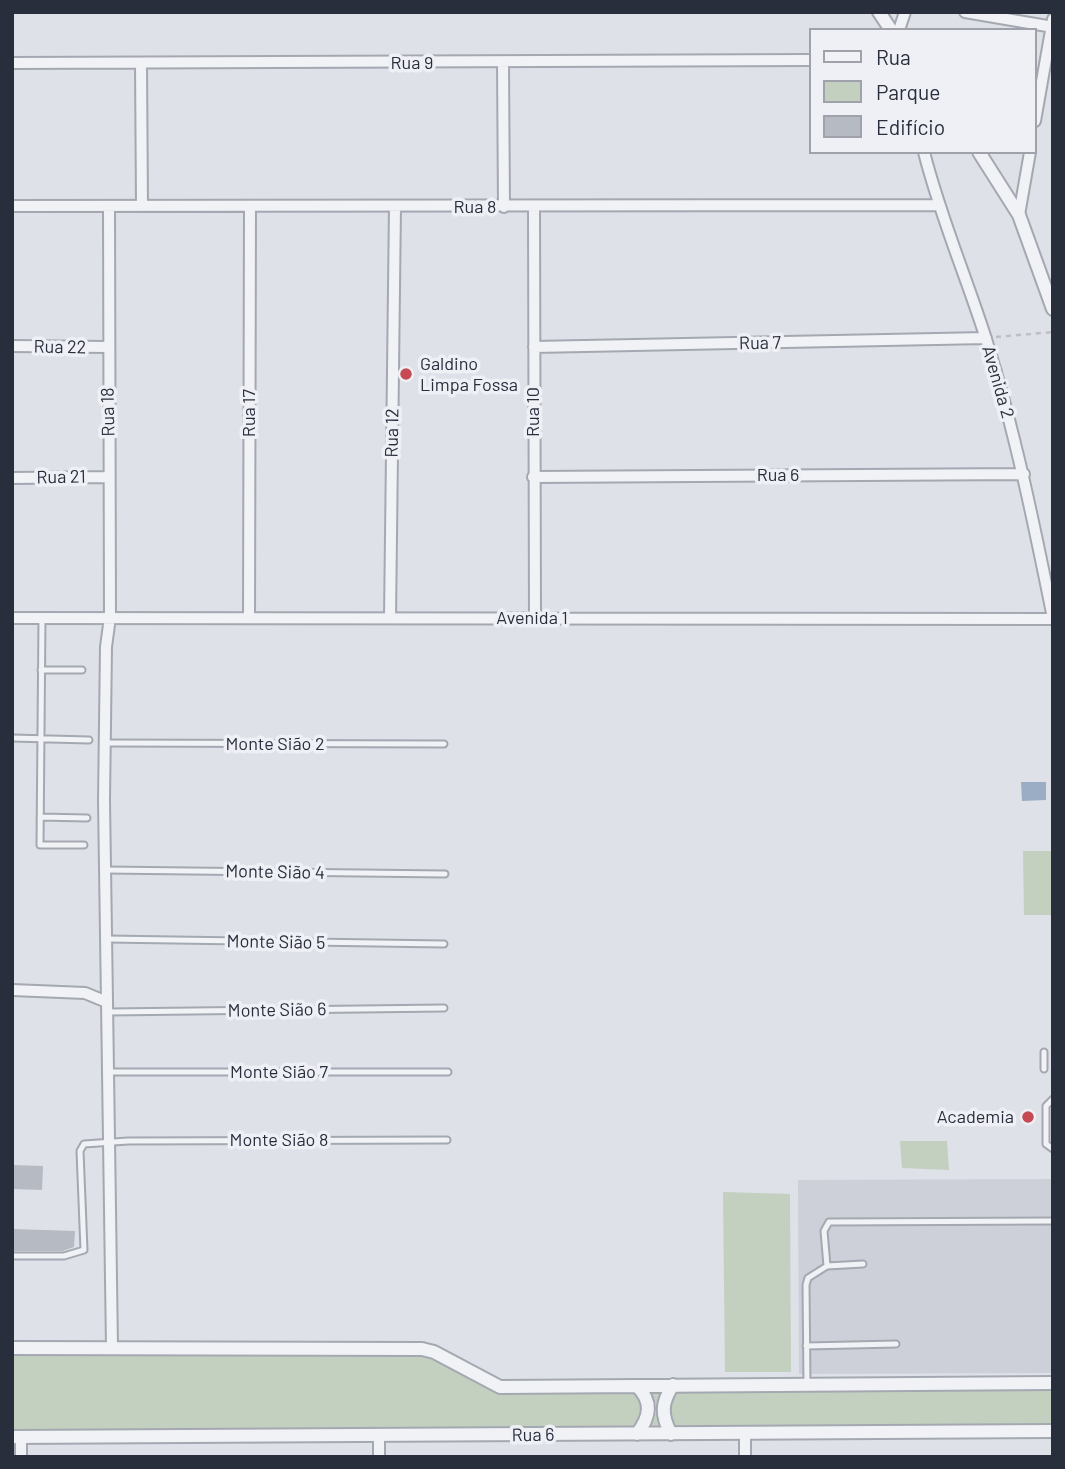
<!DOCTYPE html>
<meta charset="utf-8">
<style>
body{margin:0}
#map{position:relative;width:1065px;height:1469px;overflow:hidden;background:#dee1e7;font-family:Barlow,sans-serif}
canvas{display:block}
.frame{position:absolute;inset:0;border:14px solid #292e3d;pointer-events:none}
.legend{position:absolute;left:809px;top:28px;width:228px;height:126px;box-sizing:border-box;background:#eef0f5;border:2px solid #9fa2ab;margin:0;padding:9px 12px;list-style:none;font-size:21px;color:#292e3d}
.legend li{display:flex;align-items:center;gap:14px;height:35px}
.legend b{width:35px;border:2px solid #9fa2ab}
</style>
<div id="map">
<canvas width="1065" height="1469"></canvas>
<div class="frame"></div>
<ul class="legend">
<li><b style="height:9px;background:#f1f2f5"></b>Rua</li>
<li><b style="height:19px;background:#c3d0c0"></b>Parque</li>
<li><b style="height:19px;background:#b6bac3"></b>Edifício</li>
</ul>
</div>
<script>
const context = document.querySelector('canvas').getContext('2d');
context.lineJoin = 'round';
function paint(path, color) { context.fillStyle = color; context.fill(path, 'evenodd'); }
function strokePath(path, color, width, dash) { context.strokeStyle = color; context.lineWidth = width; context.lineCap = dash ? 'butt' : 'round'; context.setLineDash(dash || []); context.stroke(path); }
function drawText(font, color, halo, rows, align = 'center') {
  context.font = font + ' Barlow,sans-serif'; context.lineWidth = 7; context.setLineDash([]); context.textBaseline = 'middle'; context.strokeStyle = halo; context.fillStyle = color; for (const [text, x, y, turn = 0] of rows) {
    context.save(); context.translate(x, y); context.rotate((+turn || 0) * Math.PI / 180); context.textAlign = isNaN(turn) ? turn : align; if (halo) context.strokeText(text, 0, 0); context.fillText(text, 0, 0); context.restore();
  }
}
const built = new Path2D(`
 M1053 1179V1373L799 1374 798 1180Z`);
const green = new Path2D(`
 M1023 851H1053V915H1024Z
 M900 1141H947L949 1170 902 1168Z
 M723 1192 790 1194 791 1372H725Z
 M425 1354 499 1390 1053 1387V1435L12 1439V1355Z`);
const water = new Path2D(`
 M1021 782H1046V800L1022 801Z`);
const building = new Path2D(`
 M12 1165 43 1166 42 1190 12 1189Z
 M12 1229 75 1231 74 1247 63 1251H12Z`);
const path = new Path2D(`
 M996 337 1053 332`);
const service = new Path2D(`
 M42 618 40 845H84
 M41 670H82
 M12 738 89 740
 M105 743 444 744
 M40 817 87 818
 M106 870 445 874
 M107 939 444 944
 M109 1012 444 1008
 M1044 1052V1069
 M109 1072H448
 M1053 1099 1046 1106V1144L1053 1149
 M12 1256H64L84 1250 80 1151 84 1144 128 1141 447 1140
 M863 1264 827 1266 824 1231 829 1222 1053 1221
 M806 1346 896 1344
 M807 1384 806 1285 808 1278 827 1266`);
const minor = new Path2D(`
 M965 12 1053 27
 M899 30 905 12
 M12 63 811 60
 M141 63 142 206
 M503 63 504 207
 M1035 121 1053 19
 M924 152C940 216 966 276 986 339 1015 431 1034 524 1053 618
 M12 206 937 205
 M534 207 535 617
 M1019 215 1030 152
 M12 346 108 347
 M534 347 986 338
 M533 477 1024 474
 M12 478 109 477
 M12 618 1053 619
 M249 618 250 207
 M390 618 395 206
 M12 990 85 993 107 1002 112 1348
 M107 1002 104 800 106 647 110 617 109 206
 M379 1436V1457
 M21 1457V1437
 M745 1457V1433`);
const tertiary = new Path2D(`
 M879 12 891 30
 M979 152 1019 215 1053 309
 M12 1348 422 1349 434 1352 500 1387 1053 1383
 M637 1434C650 1417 653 1402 637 1386
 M671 1434C661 1415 661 1403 673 1385
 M12 1437 1053 1431`);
const markers = [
 [406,374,7,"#c54a53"],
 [1028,1117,7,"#c54a53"]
];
const streetNames = [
 ["Rua 9",412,63],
 ["Rua 8",475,207],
 ["Rua 7",760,343,-1],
 ["Rua 22",60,347,1],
 ["Avenida 2",998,382,74],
 ["Rua 18",108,412,-91],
 ["Rua 10",533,412,-90],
 ["Rua 17",249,413,-90],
 ["Rua 12",392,433,-89],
 ["Rua 6",778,475],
 ["Rua 21",61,477,-1],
 ["Avenida 1",532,618],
 ["Monte Sião 2",275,744],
 ["Monte Sião 4",275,872,1],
 ["Monte Sião 5",276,942,1],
 ["Monte Sião 6",277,1010,-1],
 ["Monte Sião 7",279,1072],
 ["Monte Sião 8",279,1140],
 ["Rua 6",533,1435,-1]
];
const poiNames = [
 ["Galdino",420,364],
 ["Limpa Fossa",420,385],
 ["Academia",1014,1117,"right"]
];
paint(built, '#cdd0d9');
paint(green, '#c3d0c0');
paint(water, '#9bacc5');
paint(building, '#b6bac3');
strokePath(service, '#a4a8b1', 9);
strokePath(minor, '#a4a8b1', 14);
strokePath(tertiary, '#a4a8b1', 16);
strokePath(path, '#bdbfc5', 2.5, [5, 5]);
strokePath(service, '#f1f2f5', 5);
strokePath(minor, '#f1f2f5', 10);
strokePath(tertiary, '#f1f2f5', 12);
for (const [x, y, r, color] of markers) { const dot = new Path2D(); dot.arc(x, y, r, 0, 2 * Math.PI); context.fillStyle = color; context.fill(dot); strokePath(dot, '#eef0f5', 2.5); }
drawText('18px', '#292e3d', '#eef0f5', streetNames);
drawText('18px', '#292e3d', '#eef0f5', poiNames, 'left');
</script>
